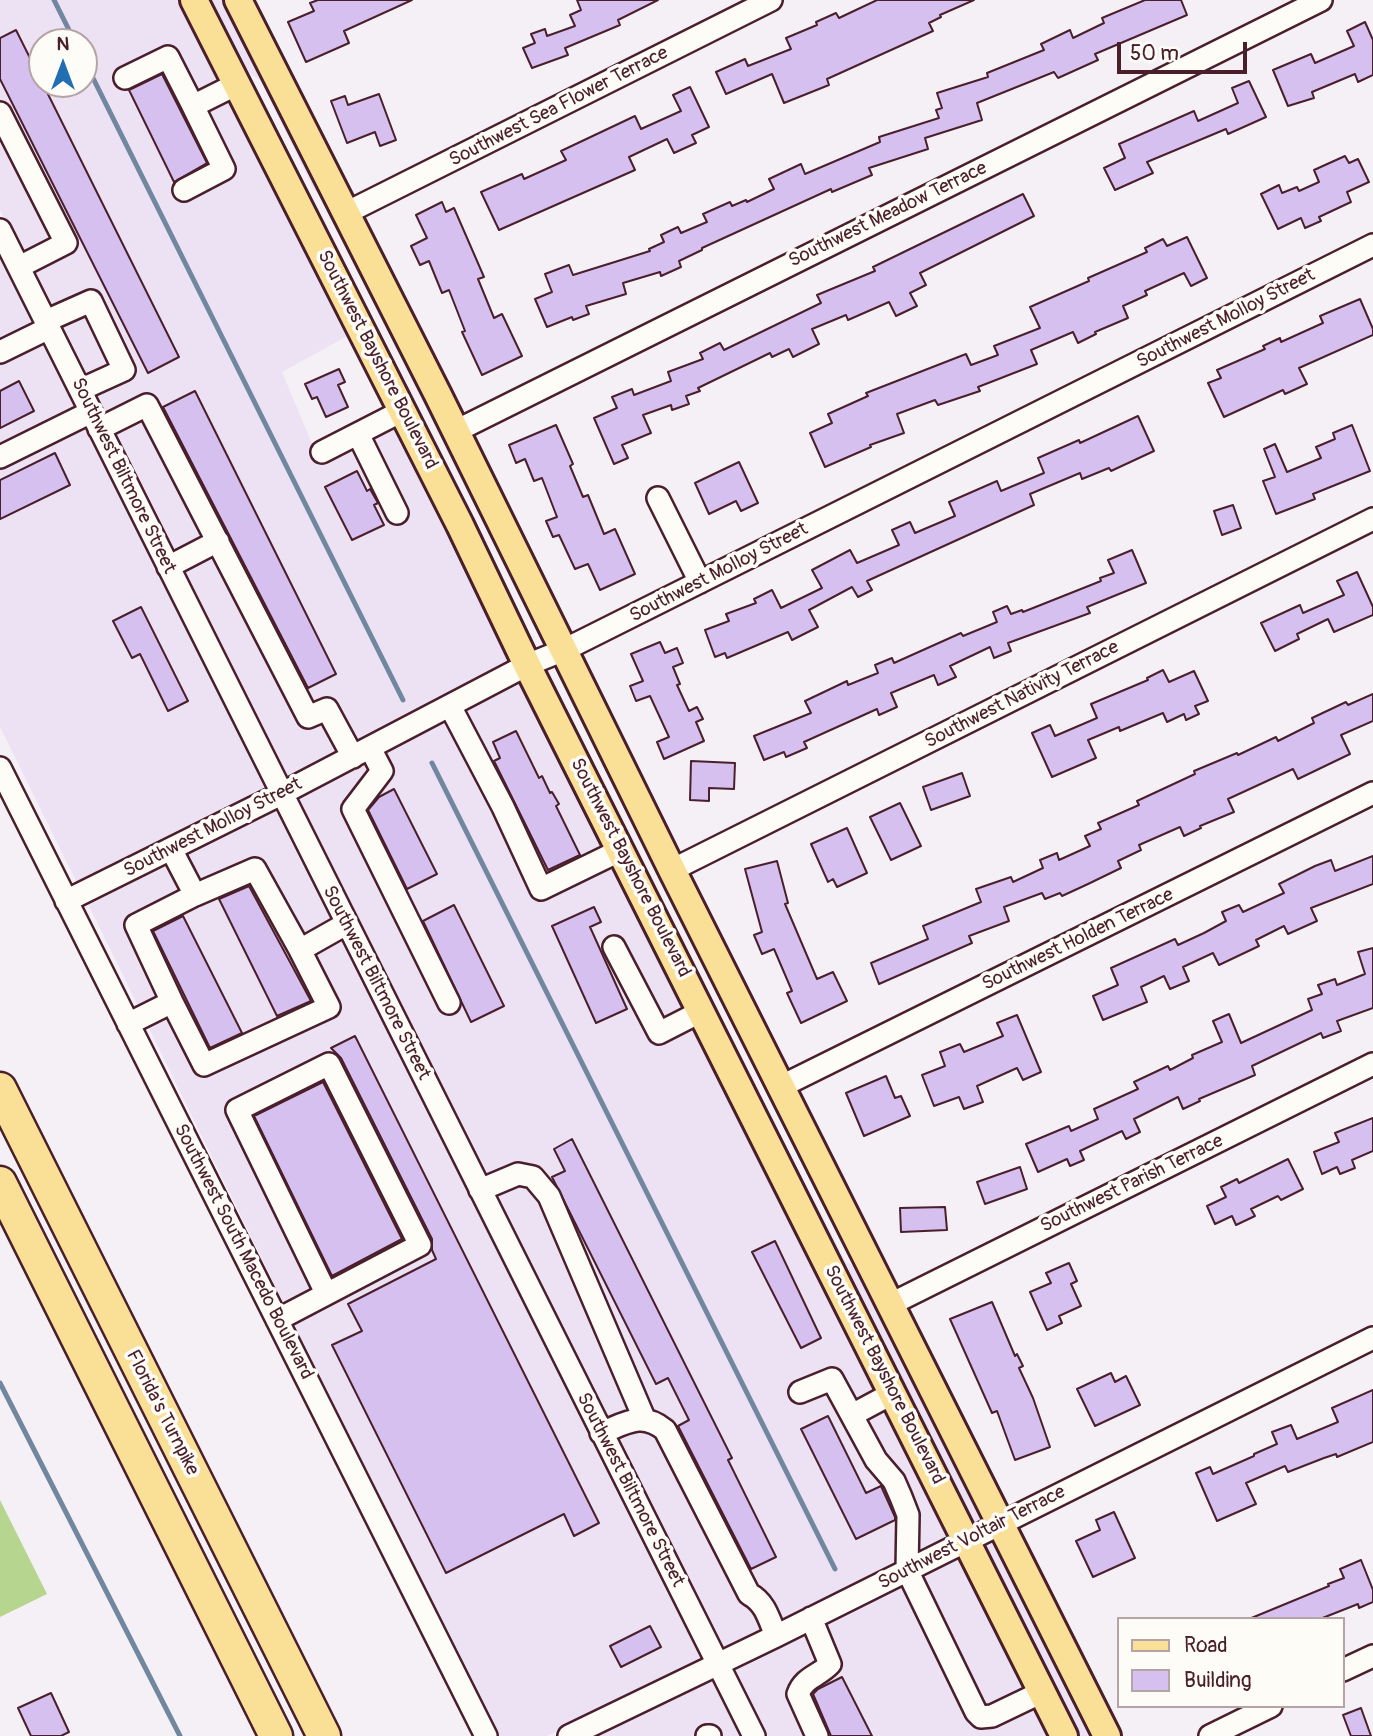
<!DOCTYPE html>
<style>
body{margin:0}
#map{position:relative;width:1373px;height:1736px;overflow:hidden;background:#f5f0f6;font-family:Pangolin,sans-serif}
canvas{display:block}
.legend{position:absolute;left:1117px;top:1617px;width:228px;height:91px;box-sizing:border-box;background:#fdfcf7;border:2px solid #b5a4a5;margin:0;padding:9px 12px;list-style:none;font-size:21px;color:#4a1f2b}
.legend li{display:flex;align-items:center;gap:14px;height:35px}
.legend b{width:35px;border:2px solid #b5a4a5}
.north{position:absolute;left:28px;top:28px;width:70px;height:70px;box-sizing:border-box;background:#fdfcf7;border:2px solid #b5a4a5;border-radius:50%;rotate:0deg;font-size:19px;font-weight:700;line-height:28px;text-align:center;color:#4a1f2b}
.north::after{content:'';display:block;margin:auto;width:24px;height:32px;background:#1f6fb2;clip-path:polygon(50% 0,100% 100%,50% 72%,0 100%)}
.scale{position:absolute;left:1117px;top:42px;width:130px;height:32px;box-sizing:border-box;border:4px solid #4a1f2b;border-top:0;padding-left:9px;font-size:21px;line-height:24px;white-space:nowrap;color:#4a1f2b;-webkit-text-stroke:5px #fdfcf7;paint-order:stroke}
</style>
<div id="map">
<canvas width="1373" height="1736"></canvas>
<ul class="legend">
<li><b style="height:9px;background:#fadf96"></b>Road</li>
<li><b style="height:19px;background:#d6c0f0"></b>Building</li>
</ul>
<div class="north">N</div>
<div class="scale">50 m</div>
</div>
<script>
const context = document.querySelector('canvas').getContext('2d');
context.lineJoin = 'round';
function paint(path, color) { context.fillStyle = color; context.fill(path, 'evenodd'); }
function strokePath(path, color, width, dash) { context.strokeStyle = color; context.lineWidth = width; context.lineCap = dash ? 'butt' : 'round'; context.setLineDash(dash || []); context.stroke(path); }
function drawText(font, color, halo, rows, align = 'center') {
  context.font = font + ' Pangolin,sans-serif'; context.lineWidth = 7; context.setLineDash([]); context.textBaseline = 'middle'; context.strokeStyle = halo; context.fillStyle = color; for (const [text, x, y, turn = 0] of rows) {
    context.save(); context.translate(x, y); context.rotate((+turn || 0) * Math.PI / 180); context.textAlign = isNaN(turn) ? turn : align; if (halo) context.strokeText(text, 0, 0); context.fillText(text, 0, 0); context.restore();
  }
}
const built = new Path2D(`
 M0 0H184L353 333 282 372 316 453 393 413 515 660 285 781 0 210ZM42 42H84V84H42Z
 M204 0H227L326 197 314 190 261 81 238 65Z
 M0 250 268 790 78 885 0 727Z
 M524 678 954 1535 721 1651 294 799Z
 M277 807 705 1659 547 1736H496L87 902Z
 M771 1126 778 1130 845 1261 860 1270 986 1520 971 1527Z
 M995 1537 1095 1736H1074L979 1545Z
 M963 1553 1054 1736H764L730 1669Z
 M714 1677 743 1736H592Z`);
const green = new Path2D(`
 M0 1500 47 1594 0 1617Z`);
const stream = new Path2D(`
 M54 0 75 42
 M84 60 403 700
 M432 763 835 1569
 M0 1383 180 1736`);
const building = new Path2D(`
 M318 0H412L344 31 349 43 306 62 288 22 314 11 310 3Z
 M577 0H658L618 20 620 25 565 48 568 55 532 68 523 48 535 43 531 34 545 29 547 36 575 26 570 15 581 10Z
 M877 0H974L940 15 941 17 929 23 933 31 827 79 829 85 784 103 772 74 726 94 716 72 745 59 748 66 791 49 786 38 817 25 816 22 836 13 839 18Z
 M1145 0H1181L1187 15 1095 54 1098 60 1058 78 1054 72 977 103 982 120 925 138 928 149 869 168 872 175 832 192 831 189 702 248V250L679 261 681 267 661 276 660 272 623 283 626 294 586 306 589 314 573 320 572 317 547 327 535 299 552 292 545 274 569 265 573 275 650 251 649 249 664 242 661 235 678 227 681 233 707 222 703 214 730 202 732 206 746 200 747 202 774 189 769 179 801 164 805 174 880 142 879 137 939 118 936 110 942 108 937 93 988 77 987 73 1044 50 1041 44 1070 30 1073 38 1104 23 1102 18Z
 M1365 22 1373 40V75L1358 82 1355 74 1312 92 1314 98 1288 106 1273 70 1311 54 1315 63 1354 46 1347 31Z
 M16 30 179 357 148 373 0 79V38Z
 M162 74 207 163 174 182 129 90Z
 M1249 81 1266 117 1228 134 1226 129 1147 162 1153 173 1115 190 1104 168 1125 158 1119 144 1194 111 1198 121 1238 103 1232 88Z
 M690 87 709 127 692 135 696 143 674 153 667 139 629 157 635 170 499 230 481 192 522 174 524 179 566 160 561 151 635 116 641 129 681 111 673 95Z
 M379 94 396 140 380 146 375 132 347 143 331 101 345 96 348 105Z
 M1345 156 1349 163 1358 159 1369 182 1347 192 1351 202 1319 217 1321 221 1305 228 1301 218 1278 229 1261 194 1279 185 1282 193 1297 187 1299 191 1319 182 1314 170Z
 M1023 194 1034 216 920 273 926 285 910 293 917 306 896 316 889 302 848 320 846 315 812 329 819 344 793 357 789 349 772 357 770 353 698 388 700 391 686 396 689 404 672 410 671 405 643 415 651 433 622 445 628 458 614 464 594 418 617 408 612 397 632 389 634 395 671 381 668 372 703 359 700 353 720 343 724 350 821 303 817 295 875 271 873 267Z
 M442 202 446 212 454 208 484 277 478 279 494 318 502 314 522 356 482 375 462 332 465 331 449 290 442 293 429 261 420 265 411 246 427 238 416 215Z
 M1187 237 1207 278 1191 286 1184 273 1145 291 1147 295 1123 306 1128 318 1095 332 1096 334 1078 343 1073 332 1031 350 1037 364 978 387 980 391 938 405 935 400 897 414 904 433 870 445 871 447 825 467 810 433 832 423 828 414 868 396 866 393 966 354 971 365 998 355 994 346 1040 328 1030 307 1089 281 1088 278 1147 252 1145 248 1163 239 1167 246Z
 M1360 299 1373 329V335L1299 368 1307 384 1285 394 1283 390 1224 417 1208 383 1221 378 1217 370 1265 349 1263 346 1280 338 1281 342 1323 323 1320 316Z
 M339 369 345 382 338 385 348 407 326 417 317 397 312 399 305 384Z
 M19 381 34 411 0 428V391Z
 M195 391 336 674 308 688 163 407Z
 M1138 416 1154 451 1111 471 1109 468 1082 479 1080 473 1030 494 1034 505 867 581 872 590 858 597 852 587 809 610 818 627 792 640 788 632 727 658 725 653 715 657 705 630 729 621 726 614 756 603 754 599 772 590 781 608 822 588 812 570 850 550 857 563 899 545 892 530 910 522 915 533 955 516 949 502 997 481 1001 491 1044 473 1038 458 1079 440 1080 443Z
 M556 425 573 464 570 466 583 497 588 495 604 534 615 529 635 574 600 590 588 564 575 569 559 535 553 537 546 521 557 517 542 478 534 481 525 459 516 463 509 445Z
 M1352 425 1370 471 1313 494 1315 499 1276 514 1263 481 1275 477 1264 449 1275 444 1287 472 1321 458 1316 447 1335 439 1333 433Z
 M55 453 70 485 0 519V480Z
 M739 462 758 503 741 511 736 501 709 514 695 483Z
 M357 471 367 491 370 489 378 503 374 505 384 525 352 540 325 487Z
 M1233 505 1241 528 1222 535 1214 511Z
 M1132 550 1146 583 1087 607 1090 613 1008 643 1011 651 994 658 990 647 950 666 956 677 938 685 934 675 891 693 897 707 879 715 877 709 804 742 807 748 786 757 784 752 764 760 754 736 811 713 805 701 847 681 848 685 878 673 875 665 892 658 894 663 961 633 963 636 997 622 993 612 1007 606 1011 614 1022 610 1023 612 1101 581 1100 578 1114 573 1108 560Z
 M1357 572 1373 607V615L1334 632 1328 619 1297 634 1299 639 1275 651 1261 623 1300 605 1303 613 1344 595 1337 581Z
 M141 607 188 701 168 711 140 654 132 658 113 621Z
 M660 642 665 653 677 648 683 663 673 667 680 684 677 685 689 711 697 707 703 719 696 722 704 741 664 759 657 742 669 737 650 696 636 701 630 686 643 681 631 654Z
 M1163 670 1169 682 1194 671 1208 701 1195 706 1199 714 1186 720 1184 714 1167 722 1163 713 1120 731 1119 727 1088 740 1096 758 1052 777 1032 733 1050 725 1055 736 1097 718 1091 704 1148 680 1147 678Z
 M1373 694V721L1341 735 1350 754 1298 779 1293 769 1228 799 1234 812 1200 826 1201 828 1184 836 1180 827 1139 845 1141 850 1118 861 1121 868 1088 884 1062 896 1060 893 1045 899 1042 893 1004 907 1009 921 969 936 972 943 879 984 871 963 928 939 923 926 981 902 976 889 1011 877 1013 882 1043 868 1040 860 1057 853 1059 860 1090 846 1085 836 1101 829 1098 823 1139 805 1137 801 1195 774 1194 771 1237 753 1238 755 1276 737 1278 741 1314 723 1312 718 1346 702 1348 705Z
 M516 731 539 778 542 776 550 793 552 792 559 804 556 806 580 855 548 870 494 761 500 758 493 742Z
 M691 761 735 763 734 789 709 788V801L690 800Z
 M962 773 970 796 931 810 923 787Z
 M394 789 437 874 407 889 368 810 379 797Z
 M900 803 921 846 891 860 870 817Z
 M847 828 867 873 837 887 833 879 828 882 811 844Z
 M1373 856V884L1311 908 1317 921 1288 934 1284 926 1256 940 1259 946 1219 965 1213 953 1183 967 1189 981 1170 989 1164 976 1141 987 1147 1002 1103 1020 1093 996 1118 985 1111 968 1175 939 1178 945 1204 933 1226 921 1222 912 1239 905 1243 912 1284 893 1279 884 1315 866 1331 860 1335 871Z
 M777 861 788 903 785 904 817 979 833 972 847 1001 801 1023 787 993 792 991 774 949 762 954 754 935 762 932 745 869Z
 M249 886 311 1001 277 1016 219 899Z
 M454 905 504 1006 471 1022 423 921Z
 M594 907 601 922 590 927 627 1009 596 1023 552 926Z
 M183 916 242 1033 210 1048 153 931Z
 M1373 948V1008L1337 1021 1341 1031 1323 1038 1321 1033 1252 1066 1255 1075 1199 1099 1200 1101 1183 1109 1178 1097 1134 1119 1140 1132 1126 1139 1122 1131 1080 1151 1084 1160 1070 1166 1067 1159 1038 1172 1026 1144 1069 1126 1071 1131 1098 1119 1094 1109 1138 1089 1134 1082 1168 1066 1170 1070 1193 1058 1192 1055 1222 1042 1213 1021 1229 1014 1241 1043 1312 1010 1308 999 1322 994 1318 985 1335 979 1337 985 1365 974 1358 952Z
 M1017 1015 1041 1072 1023 1080 1017 1068 977 1086 983 1102 964 1109 959 1097 934 1106 922 1075 945 1066 940 1052 960 1044 964 1052 1003 1036 997 1023Z
 M355 1036 599 1523 574 1536 564 1514 446 1573 332 1345 362 1331 348 1304 436 1259 432 1250V1239L341 1058 331 1048Z
 M886 1076 895 1098 901 1096 910 1116 864 1136 846 1093Z
 M323 1082 402 1239 332 1276 254 1116Z
 M1373 1118V1151L1352 1160 1355 1168 1340 1174 1337 1167 1322 1174 1314 1152 1339 1142 1335 1133Z
 M572 1139 732 1458 728 1460 776 1557 751 1569 678 1426 689 1420 668 1378 656 1384 552 1177 565 1171 554 1149Z
 M1288 1159 1303 1189 1281 1200 1278 1196 1251 1209 1255 1216 1236 1225 1232 1216 1215 1224 1207 1206 1226 1197 1221 1187 1237 1179 1239 1183Z
 M1020 1167 1027 1189 985 1204 977 1182Z
 M945 1207 947 1230 901 1232 900 1208Z
 M775 1241 821 1338 801 1348 752 1252Z
 M1069 1263 1077 1281 1071 1284 1081 1306 1059 1316 1062 1323 1047 1330 1030 1292 1051 1283 1046 1273Z
 M992 1302 1015 1356 1017 1354 1023 1366 1019 1368 1033 1398 1050 1447 1015 1460 997 1411 992 1413 950 1319Z
 M1111 1373 1115 1382 1126 1376 1140 1405 1095 1426 1077 1389Z
 M1373 1390V1442L1337 1457 1336 1454 1324 1458 1288 1472 1285 1466 1246 1483 1256 1504 1217 1521 1196 1473 1210 1467 1213 1474 1254 1456V1454L1277 1444 1272 1432 1291 1425 1297 1439 1338 1422 1332 1408Z
 M828 1416 866 1493 881 1486 895 1517V1520L856 1539 801 1429Z
 M1114 1512 1135 1558 1093 1577 1076 1541 1100 1530 1096 1520Z
 M1361 1560 1373 1590V1602L1359 1608 1358 1604 1320 1619H1249L1329 1586 1328 1584 1344 1578 1340 1569Z
 M650 1626 661 1647 621 1667 610 1646Z
 M842 1677 872 1736H831L813 1694 818 1689Z
 M51 1693 69 1732 61 1736H31L18 1708Z
 M1361 1708 1371 1736H1351L1343 1715Z`);
const minor = new Path2D(`
 M125 78 168 57 193 106 237 84
 M0 113 66 243 19 267
 M184 190 224 169 193 106
 M346 213 771 0
 M0 230 754 1736
 M46 321 91 301 124 370 80 390
 M0 352 49 328
 M99 429 147 405 308 717 327 709 353 757
 M456 431 1321 0
 M358 434 397 513
 M322 452 402 411
 M0 457 91 412
 M658 498 700 582
 M168 567 218 541
 M450 706 503 807 541 889 621 850
 M370 748 382 771 353 809 449 1003
 M0 768 486 1736
 M672 870 1373 519
 M195 895 255 869 300 950 346 924
 M66 901 281 794 527 665 564 650 1373 245
 M614 947 659 1033 702 1011
 M172 1002 204 1065 329 1007 300 950
 M128 1024 172 1002 136 925 195 895 171 849
 M782 1086 1373 793
 M480 1190 518 1174 533 1177 549 1196 644 1418
 M891 1304 1373 1064
 M277 1320 420 1245 329 1064 237 1110 326 1293
 M800 1392 832 1379 876 1460 894 1481 901 1497 908 1515 907 1570 976 1712 981 1717 992 1716 1042 1692
 M852 1415 893 1393
 M601 1433C626 1423 642 1411 665 1430L749 1594C765 1602 769 1619 776 1636
 M811 1618 830 1664C819 1676 804 1677 798 1694L817 1736
 M1343 1670 1373 1656
 M569 1736 776 1636 1373 1338
 M707 1736H710
 M1210 1736 1271 1706`);
const major = new Path2D(`
 M194 0 460 525 527 665 1064 1736
 M238 0 438 395 672 870 1107 1736`);
const highway = new Path2D(`
 M0 1089 324 1736
 M0 1183 276 1736`);
const streetNames = [
 ["Southwest Sea Flower Terrace",559,107,-27],
 ["Southwest Meadow Terrace",888,215,-26],
 ["Southwest Molloy Street",1226,319,-27],
 ["Southwest Bayshore Boulevard",377,360,63],
 ["Southwest Biltmore Street",123,476,64],
 ["Southwest Molloy Street",719,573,-27],
 ["Southwest Nativity Terrace",1022,695,-27],
 ["Southwest Molloy Street",213,828,-27],
 ["Southwest Bayshore Boulevard",630,868,63],
 ["Southwest Holden Terrace",1078,940,-26],
 ["Southwest Biltmore Street",376,983,63],
 ["Southwest Parish Terrace",1132,1184,-26],
 ["Southwest South Macedo Boulevard",243,1252,63],
 ["Southwest Bayshore Boulevard",884,1375,63],
 ["Florida's Turnpike",162,1413,63],
 ["Southwest Biltmore Street",630,1490,63],
 ["Southwest Voltair Terrace",972,1538,-27]
];
paint(built, '#ece2f4');
paint(green, '#b6d58f');
strokePath(stream, '#71869f', 5);
paint(building, '#d6c0f0');
strokePath(building, '#4a1f2b', 2);
strokePath(minor, '#4a1f2b', 26);
strokePath(major, '#4a1f2b', 32);
strokePath(highway, '#4a1f2b', 37);
strokePath(minor, '#fdfcf7', 21);
strokePath(major, '#fadf96', 26);
strokePath(highway, '#fadf96', 32);
drawText('19px', '#4a1f2b', '#fdfcf7', streetNames);
</script>
